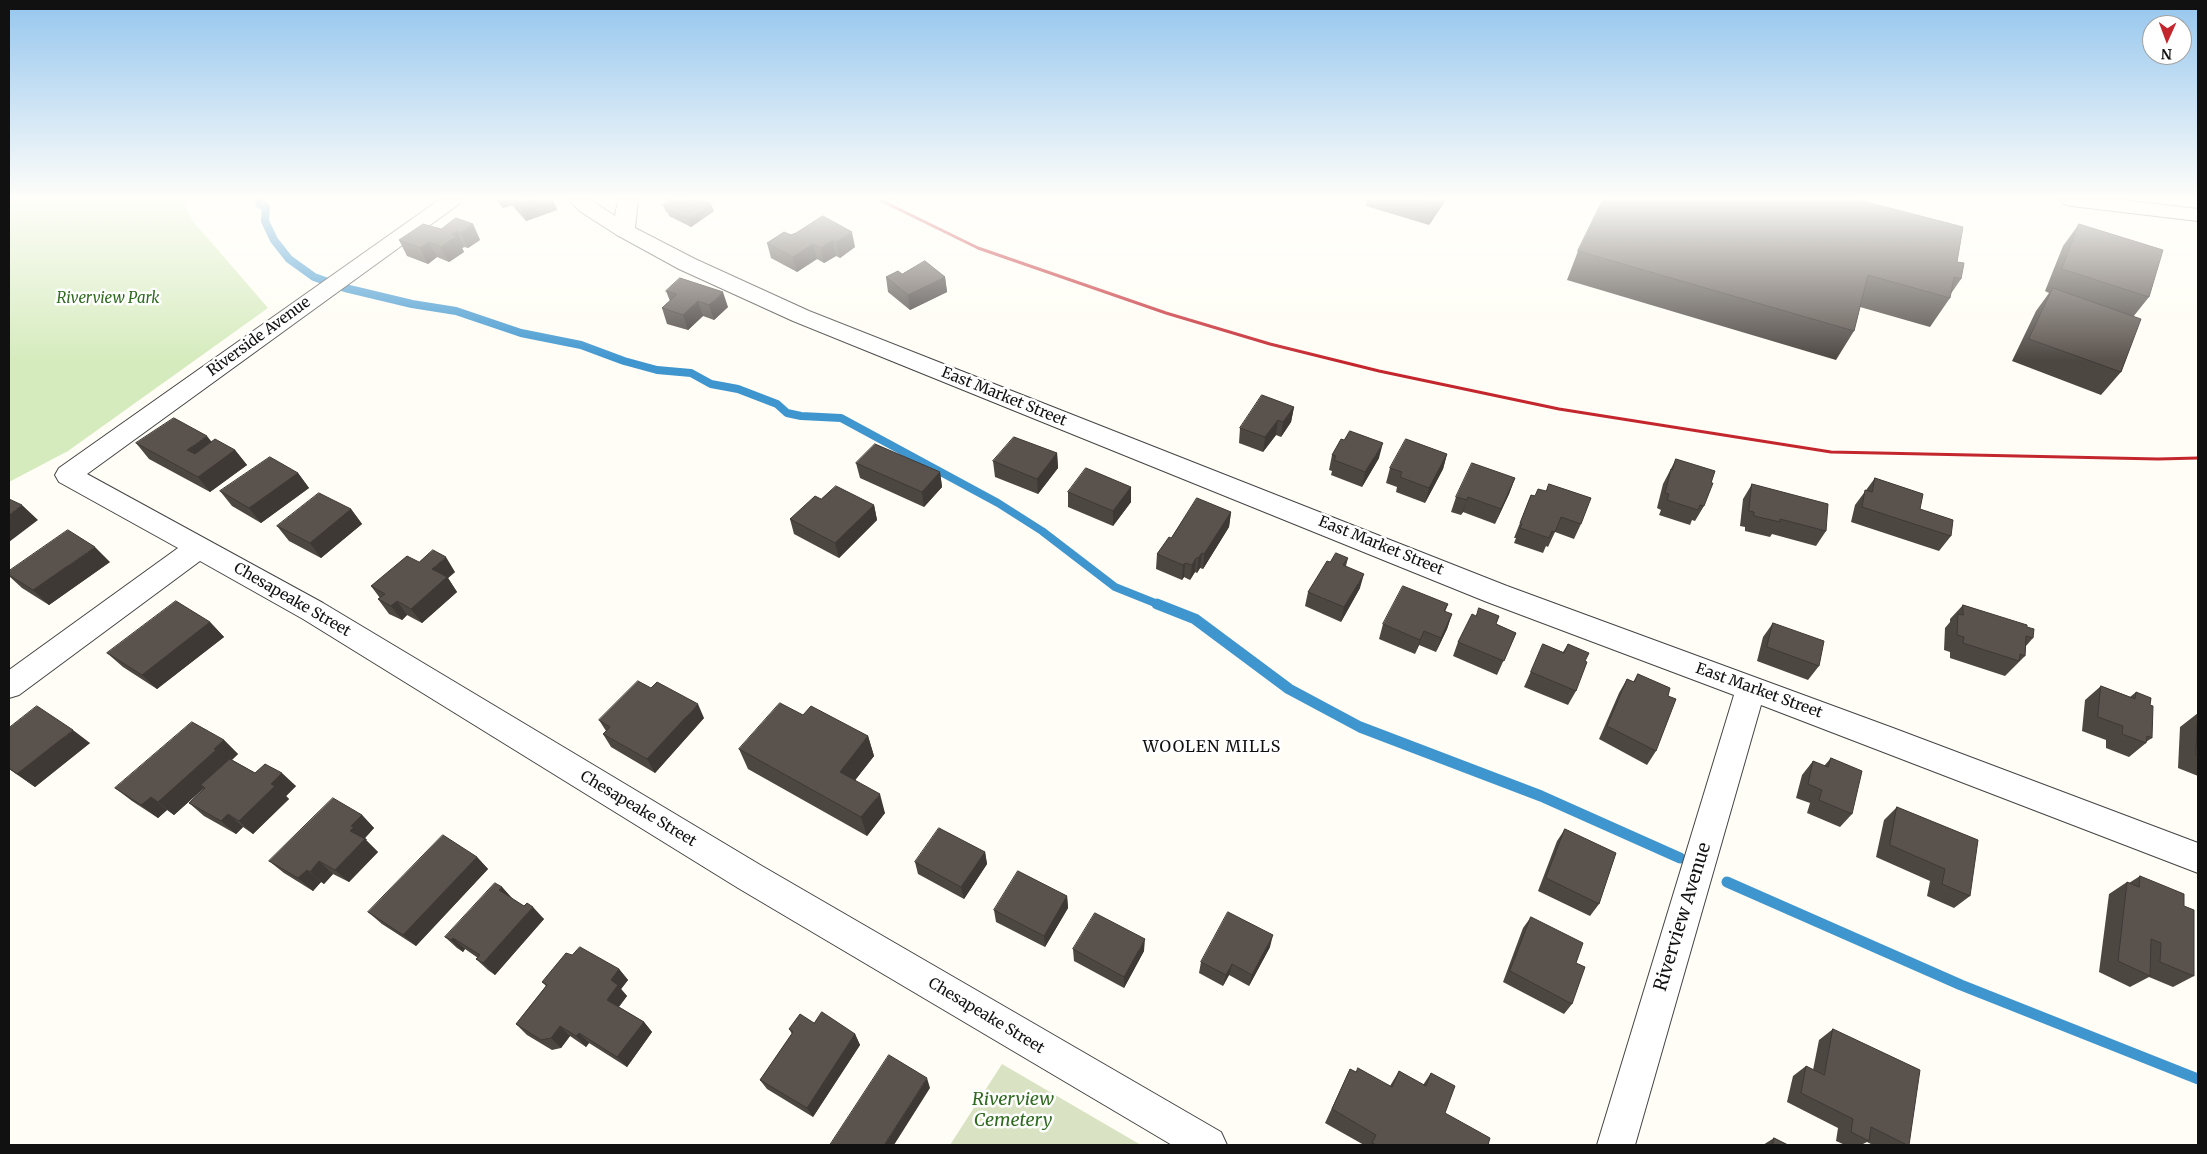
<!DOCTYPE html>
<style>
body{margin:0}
#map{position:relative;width:2207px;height:1154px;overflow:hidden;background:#fffdf5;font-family:Merriweather,serif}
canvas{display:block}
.frame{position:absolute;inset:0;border:10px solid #111;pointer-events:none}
.north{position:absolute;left:2142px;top:15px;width:50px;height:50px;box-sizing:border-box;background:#fff;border:1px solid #a0a0a0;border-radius:50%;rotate:182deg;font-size:14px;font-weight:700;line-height:20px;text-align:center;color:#111}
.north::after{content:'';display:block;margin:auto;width:18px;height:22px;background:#c4262e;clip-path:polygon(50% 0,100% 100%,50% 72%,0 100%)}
</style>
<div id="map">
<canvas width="2207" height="1154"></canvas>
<div class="frame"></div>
<div class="north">N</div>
</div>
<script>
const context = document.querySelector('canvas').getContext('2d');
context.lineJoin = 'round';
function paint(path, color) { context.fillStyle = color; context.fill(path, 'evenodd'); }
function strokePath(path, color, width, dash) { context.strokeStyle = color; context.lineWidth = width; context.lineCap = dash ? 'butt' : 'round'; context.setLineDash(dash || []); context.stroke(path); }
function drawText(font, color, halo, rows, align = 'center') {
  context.font = font + ' Merriweather,serif'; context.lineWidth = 5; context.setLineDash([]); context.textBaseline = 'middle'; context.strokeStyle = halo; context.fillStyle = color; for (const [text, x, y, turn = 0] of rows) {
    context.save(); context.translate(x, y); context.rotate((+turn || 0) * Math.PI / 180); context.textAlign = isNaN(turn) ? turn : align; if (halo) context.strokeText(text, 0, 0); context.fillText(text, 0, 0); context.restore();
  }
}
const green = new Path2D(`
 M9 200H182L192 220 268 308 68 451 9 482Z`);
const cemetery = new Path2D(`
 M1002 1064 1141 1145H950Z`);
const streamFar1 = new Path2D(`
 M259 200V204L266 207 265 221 274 240 289 259 314 277 345 288 412 304 456 311 521 333 581 345 624 361 657 370 691 373 711 384 738 389 777 404 787 413 801 416 841 418 998 503 1042 531 1115 587 1160 605`);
const stream = new Path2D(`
 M1157 604 1195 619 1289 689 1360 727 1541 796 1680 858
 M1727 882 1961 985 2198 1079`);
const minor = new Path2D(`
 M439 200H462L459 204 87 474 323 603 762 866 1221 1132 1227 1145H1172L738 888 303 619 200 561 19 695 9 698V670L178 548 59 482 55 475 59 468Z
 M569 200H591L615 216 618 200H638L635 228 695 259 809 311 1507 586 1893 728 2198 843V873L1761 705 1635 1145H1597L1734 695 1487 602 793 321 679 269 617 235 581 212Z
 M2061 200H2121L2198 209V221L2071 206 2064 204Z`);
const rail = new Path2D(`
 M880 200 978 248 1166 313 1270 344 1379 371 1559 409 1831 452 2158 459 2198 458`);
const wall = new Path2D(`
 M496 200H553L557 210 526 221 512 205 503 208Z
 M1367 200H1446L1429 225 1366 206Z
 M663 205 714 211 691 227 669 216 668 213 666 212Z
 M823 216 855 247 840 258 836 256 824 263 817 259 797 272 771 258 767 243 796 233Z
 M473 224 480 240 468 248 464 247 462 248 464 252 449 262 437 257 428 264 407 256 399 240 441 229Z
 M2079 224 2149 297 2133 317 2121 372 2101 395 2012 361 2036 311 2049 293 2045 291 2063 246Z
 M1578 251 1957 262 1961 279 1950 295V298L1930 327 1860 307 1854 331 1836 360 1567 280Z
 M886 277H945L947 292 910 310 888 292Z
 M666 291 728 307 714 320 703 316 688 330 667 324 662 308 670 301Z
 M1294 407 1291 422 1281 437 1276 435 1263 452 1239 443 1240 428Z
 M136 443 235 450 247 465 210 492 149 459Z
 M1057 453 1058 468 1038 494 995 477 993 461Z
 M1447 454 1443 469 1425 503 1396 492 1397 487 1386 483 1390 468Z
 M1332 455 1379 458 1362 487 1331 475 1332 471 1329 470Z
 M1676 459 1704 506 1695 521 1692 520 1690 525 1659 515 1661 510 1657 508 1663 484Z
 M856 463 940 472 942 487 924 507 860 478Z
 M298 473 309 488 261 523 232 506 220 491Z
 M1515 478 1509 494 1495 524 1463 512 1461 515 1451 512 1456 497Z
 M1875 478 1951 536 1939 551 1851 522 1855 505Z
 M1752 484 1826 531 1816 546 1772 534 1770 537 1745 531V527L1740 526 1743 499Z
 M1131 487V502L1113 526 1068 507V492Z
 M1531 495 1535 496 1581 524 1574 539 1555 532 1548 547 1546 546 1543 553 1514 543 1516 538H1514Z
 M821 499 874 505 877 520 839 558 794 534 790 519Z
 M351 509 362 524 321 558 289 541 277 526Z
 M1231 512 1229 527 1203 569 1200 568 1197 573 1195 572 1190 580 1184 577 1182 580 1156 569 1157 554 1171 538Z
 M1348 558 1346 566 1360 588 1341 622 1305 606 1308 592 1330 562Z
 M110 562 49 605 22 588 9 576V571Z
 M419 562 455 572 448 578 457 592 422 623 407 615 402 620 389 614 378 599 380 598 371 586Z
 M1448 604 1445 612 1452 614 1447 629 1436 652 1419 645 1415 654 1379 639 1383 624Z
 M1963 605 2027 627 2033 638 2026 646 2025 656 2005 676 1950 658V652L1944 650 1945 628 1950 622V619Z
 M1476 616H1499L1496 624 1516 633 1497 675 1453 656 1458 642Z
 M210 622 224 637 157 689 123 667 107 653Z
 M1773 623 1819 666 1808 680 1757 661 1763 637Z
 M1543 644 1563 652 1568 644 1585 661 1576 691 1568 705 1524 687Z
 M1638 674 1668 696 1656 751 1647 765 1599 739 1619 693 1627 679 1633 682Z
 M2101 686 2130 697 2136 692 2150 705 2152 738 2146 742V743L2129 757 2106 748V740L2082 731 2085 700Z
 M2198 713V776L2178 768 2180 727Z
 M803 715 868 736 874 756 855 780 885 813 867 836 748 769 739 749Z
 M704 718 655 773 611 747 603 734 606 731 599 720Z
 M9 728 90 743 35 787 9 769Z
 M224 740 238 754 232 760 255 773 296 786 286 796 289 799 253 834 243 827 236 834 204 816 189 803 204 788 174 815 167 810 158 818 132 801 115 788Z
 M1831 758 1852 814 1840 827 1807 813 1810 803 1796 798 1802 775 1813 761 1824 766Z
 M1897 807 1970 896 1954 908 1927 896 1930 881 1876 857 1884 820Z
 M362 815 374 828 365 838 367 840H366L378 852 349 882 333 874 324 884 321 882 313 891 284 873 269 861Z
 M1565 829 1599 904 1590 916 1538 891 1557 841Z
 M985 852 987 864 964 899 918 874 915 862Z
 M477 857 488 869 416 946 382 924 368 912Z
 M2140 876 2184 906 2194 976 2173 987 2149 977 2130 987 2099 972 2109 894 2127 882 2129 883Z
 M502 887 512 899 544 919 495 975 488 970 476 959 478 958 465 949 463 952 457 948 445 937Z
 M1067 896 1068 908 1045 947 996 922 994 910Z
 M1531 917 1576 963 1572 1004 1564 1014 1503 982 1523 928Z
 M1270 947 1249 986 1229 975 1223 986 1199 973 1201 962Z
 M1073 949 1144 951 1124 988 1074 961Z
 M619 969 628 980 621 989 627 996 619 1007 644 1022 652 1032 627 1067 589 1043 586 1047 570 1036 561 1048 552 1050 527 1035 516 1024 546 986 542 982Z
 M814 1023 855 1034 860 1045 813 1117 767 1089 760 1080 792 1034 789 1029Z
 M1833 1029 1909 1145H1873L1867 1142 1861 1145H1845L1836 1141 1838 1128 1787 1102 1793 1076 1806 1066 1813 1070 1819 1040Z
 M1350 1069 1356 1072 1390 1086 1399 1071 1423 1085 1431 1073 1445 1113 1488 1145H1364L1325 1123Z
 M1774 1138 1788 1145H1763Z`);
const shadedWall = new Path2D(`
 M499 200H510L512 205 503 208Z
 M537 200H553L557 210 526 221 520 206Z
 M1437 200H1446L1429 225 1435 203Z
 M711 204 714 211 691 227 689 219Z
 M473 224 480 240 468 248 461 233Z
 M457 231 464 247 462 248 464 252 449 262 441 247 452 234Z
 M852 232 855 247 840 258 836 242Z
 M833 240 836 256 824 263 821 248Z
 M429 242 437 257 428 264 420 248Z
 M813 244 817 259 797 272 793 257Z
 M945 277 947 292 910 310 908 295Z
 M723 292 728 307 714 320 709 305Z
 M698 301 703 316 688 330 683 315Z
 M1294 407 1291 422 1281 437 1283 422Z
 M1278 420 1276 435 1263 452 1265 437Z
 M207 436 219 451 199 465 187 450Z
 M1383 443 1379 458 1362 487 1365 472Z
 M235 450 247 465 210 492 198 477Z
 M1057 453 1058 468 1038 494 1037 479Z
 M1447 454 1443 469 1425 503 1429 488Z
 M940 472 942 487 924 507 922 492Z
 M298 473 309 488 261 523 249 508Z
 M1515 478 1509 494 1495 524 1501 509Z
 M1131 487V502L1113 526V511Z
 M1468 497 1463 512 1461 515 1467 500Z
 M22 505 38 520 9 542V515Z
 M874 505 877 520 839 558 835 543Z
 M351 509 362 524 321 558 310 543Z
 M1231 512 1229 527 1203 569 1204 554Z
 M95 547 110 562 49 605 33 590Z
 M1202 553 1200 568 1197 573 1198 558Z
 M446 557 455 572 448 578 457 592 422 623 411 609 432 569Z
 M1196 558 1195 572 1190 580 1192 565Z
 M1185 563 1184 577 1182 580 1183 565Z
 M1364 574 1360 588 1341 622 1344 607Z
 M397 601 407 615 402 620 391 606Z
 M1452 614 1447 629 1436 652 1441 638Z
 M210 622 224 637 157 689 142 675Z
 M1424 631 1419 645 1415 654 1420 640Z
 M698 704 704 718 655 773 647 759Z
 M73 730 90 743 35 787 17 774Z
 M868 736 874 756 846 792 840 772Z
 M224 740 238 754 229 762 201 785 204 788 174 815 158 802Z
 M282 773 296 786 286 796 289 799 253 834 239 821 271 784Z
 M880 794 885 813 867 836 861 817Z
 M151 797 167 810 158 818 141 805Z
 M228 814 243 827 236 834 221 821Z
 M362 815 374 828 365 838 367 840H366L378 852 349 882 335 870 350 831 351 826Z
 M985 852 987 864 964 899 961 887Z
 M477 857 488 869 416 946 403 935Z
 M319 861 333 874 324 884 310 872Z
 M307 870 321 882 313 891 298 878Z
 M502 887 513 899 499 890Z
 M1067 896 1068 908 1045 947 1044 936Z
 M533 907 544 919 495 975 483 963Z
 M1273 935 1270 947 1249 986 1252 975Z
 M453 938 465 949 463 952 451 940Z
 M1145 939 1144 951 1124 988V977Z
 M1232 964 1229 975 1223 986 1226 975Z
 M619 969 628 980 621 989 627 996 616 1010 607 1000 611 980Z
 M644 1022 652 1032 627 1067 617 1057Z
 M560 1026 570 1036 561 1048 551 1038Z
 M579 1033 589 1043 586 1047 576 1036Z
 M855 1034 860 1045 813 1117 807 1108Z
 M927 1078 930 1088 894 1145H884Z`);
const building = new Path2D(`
 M514 200H537L520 206Z
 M671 200H690L695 201 697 200H702L711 204 689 219 666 209 668 207 663 205Z
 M1424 200H1437L1435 203Z
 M1603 200H1859L1963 227 1957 262 1964 263 1961 279 1954 277 1950 298 1868 275 1854 331 1578 251Z
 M823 216 852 232 836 242 833 240 821 248 813 244 793 257 767 243 784 232 791 235 796 233Z
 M456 218 473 224 461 233 457 231 452 234 457 236 441 247 429 242 420 248 399 240 423 224 441 229Z
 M2079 224 2163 250 2149 297 2062 269Z
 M925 261 945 277 908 295 886 277 898 271 902 274Z
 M680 278 723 292 709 305 698 301 683 315 662 308 677 294 666 291Z
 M2053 288 2141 319 2121 372 2029 339Z
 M1262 395 1294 407 1283 422 1278 420 1265 437 1240 428Z
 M174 418 207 436 187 450 195 454 215 439 235 450 198 477 136 443Z
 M1350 431 1383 443 1365 472 1334 460 1336 456 1332 455 1341 439 1344 440Z
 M1014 437 1057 453 1037 479 993 461Z
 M1406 439 1447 454 1429 488 1400 477 1402 472 1390 468Z
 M875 444 940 472 922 492 856 463Z
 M270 457 298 473 249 508 220 491Z
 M1676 459 1715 471 1711 483H1713L1704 506 1700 505 1698 510 1667 500 1669 494 1665 493 1671 469 1672 470Z
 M1472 463 1515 478 1501 509 1468 497 1467 500 1456 497Z
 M1086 468 1131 487 1113 511 1068 492Z
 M1875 478 1923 494 1920 509 1953 520 1951 536 1862 507 1865 490 1872 492Z
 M1549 484 1591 498 1581 524 1561 517 1555 532 1552 531 1549 538 1520 528 1522 524 1520 523 1531 495 1535 496 1538 489 1546 491Z
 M1752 484 1828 504 1826 531 1780 519V522L1754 516V512L1749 511Z
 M836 486 874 505 835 543 790 519 815 496 821 499Z
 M319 493 351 509 310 543 277 526Z
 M1197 498 1231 512 1204 554 1202 553 1198 558H1196L1192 565 1185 563 1183 565 1157 554 1169 537 1171 538Z
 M9 499 22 505 9 515Z
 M68 530 95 547 33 590 9 575V571Z
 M433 550 446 557 432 569 447 577 411 609 397 601 391 606 378 599 385 594 371 586 407 556 419 562Z
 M1336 553 1348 558 1343 565 1364 574 1344 607 1308 592 1327 561 1330 562Z
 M1403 586 1448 604 1444 611 1452 614 1441 638 1424 631 1420 640 1383 624Z
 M176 601 210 622 142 675 107 653Z
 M1963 605 2027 625V627L2034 629 2033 638 2026 636 2025 656 2020 654 2019 661 1963 643 1964 637 1957 635 1958 614 1963 615Z
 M1479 608 1499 616 1496 624 1516 633 1504 661 1458 642 1472 614 1476 616Z
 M1773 623 1824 641 1819 666 1767 647Z
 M1543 644 1564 653 1568 644 1589 653 1585 661 1587 662 1576 691 1531 672Z
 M1638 674 1670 688 1668 696 1676 699 1656 751 1607 726 1627 679 1634 682Z
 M638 681 651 688 657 682 698 704 647 759 603 734 610 727 599 720Z
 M2101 686 2135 699 2136 692 2151 698 2150 705 2153 706 2152 738 2147 736 2146 743 2122 734 2123 726 2098 717Z
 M780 703 803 715 811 706 868 736 840 772 880 794 861 817 739 749Z
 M37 706 73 730 17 774 9 768V728Z
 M2198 713V755L2196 754Z
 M192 722 224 740 214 749 216 750 158 802 151 797 141 805 115 788Z
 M1831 758 1862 771 1852 814 1819 800 1822 790 1808 784 1813 761 1828 767Z
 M230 759 255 773 265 764 282 773 271 784 275 786 239 821 228 814 221 821 189 803 205 788 201 785Z
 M333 798 362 815 351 826 354 827 350 831 365 839 335 870 319 861 310 872 307 870 298 878 269 861Z
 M1897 807 1978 840 1970 896 1942 884 1945 869 1890 845Z
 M939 828 985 852 961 887 915 862Z
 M1565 829 1616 853 1599 904 1546 878Z
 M443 835 477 857 403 935 368 912Z
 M1018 871 1067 896 1044 936 994 910Z
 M2140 876 2184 894V906L2194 910V976L2160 962 2161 943 2151 939 2150 976 2118 961 2127 882 2139 887Z
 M495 883 502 887 499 890 524 906 527 903 533 907 483 963 476 959 480 955 453 938 451 940 445 937Z
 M1228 912 1273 935 1252 975 1232 964 1226 975 1201 962Z
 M1095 913 1145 939 1124 977 1073 949Z
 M1531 917 1583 943 1576 963 1585 967 1572 1004 1510 971Z
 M580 947 619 969 611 980 618 985 607 1000 644 1022 617 1057 579 1033 576 1036 560 1026 551 1038 541 1040 516 1024 547 985 542 982 566 953 572 955Z
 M822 1012 855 1034 807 1108 760 1080 793 1032 789 1029 800 1014 814 1023Z
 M1833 1029 1920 1070 1909 1145H1907L1871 1127 1869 1141 1851 1132 1853 1119 1801 1093 1806 1066 1824 1075Z
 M889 1055 927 1078 884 1145H830Z
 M1358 1068 1392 1087 1399 1071 1426 1086 1431 1073 1455 1086 1445 1113 1490 1138 1488 1145H1376L1372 1143 1376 1135 1332 1109 1350 1069 1356 1072Z
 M1774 1138 1788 1145H1773Z`);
const parkNames = [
 ["Riverview Park",108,299]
];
const streetNames = [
 ["Riverside Avenue",259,337,-36],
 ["East Market Street",1004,397,22],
 ["East Market Street",1381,546,22],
 ["Chesapeake Street",292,600,30],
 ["East Market Street",1759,691,20],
 ["Chesapeake Street",638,809,31],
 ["Chesapeake Street",986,1016,31]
];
const neighbourhoodNames = [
 ["WOOLEN MILLS",1212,747]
];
const nearStreetnames = [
 ["Riverview Avenue",1683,917,-73]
];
const nearParknames = [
 ["Riverview",1013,1100],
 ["Cemetery",1013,1121]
];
paint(green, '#d5ebbd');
paint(cemetery, '#d9e3c4');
strokePath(streamFar1, '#3f96cf', 8);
strokePath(stream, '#3f96cf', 11);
strokePath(minor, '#444', 2);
paint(minor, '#fff');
strokePath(rail, '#c4262e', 3);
paint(wall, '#4d4742');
paint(shadedWall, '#3f3936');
paint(building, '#5a524d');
strokePath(building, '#3f3936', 1);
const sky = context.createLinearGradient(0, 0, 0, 361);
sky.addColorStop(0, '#95c6ee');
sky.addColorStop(0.55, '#fffefa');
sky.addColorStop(1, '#fffefa00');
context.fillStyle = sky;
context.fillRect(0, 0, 2207, 361);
drawText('italic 15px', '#2f6b1f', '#fff', parkNames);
drawText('15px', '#111', '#fff', streetNames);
context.letterSpacing = '1px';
drawText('16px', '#111', '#fff', neighbourhoodNames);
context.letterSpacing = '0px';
drawText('18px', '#111', '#fff', nearStreetnames);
drawText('italic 18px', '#2f6b1f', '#fff', nearParknames);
</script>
